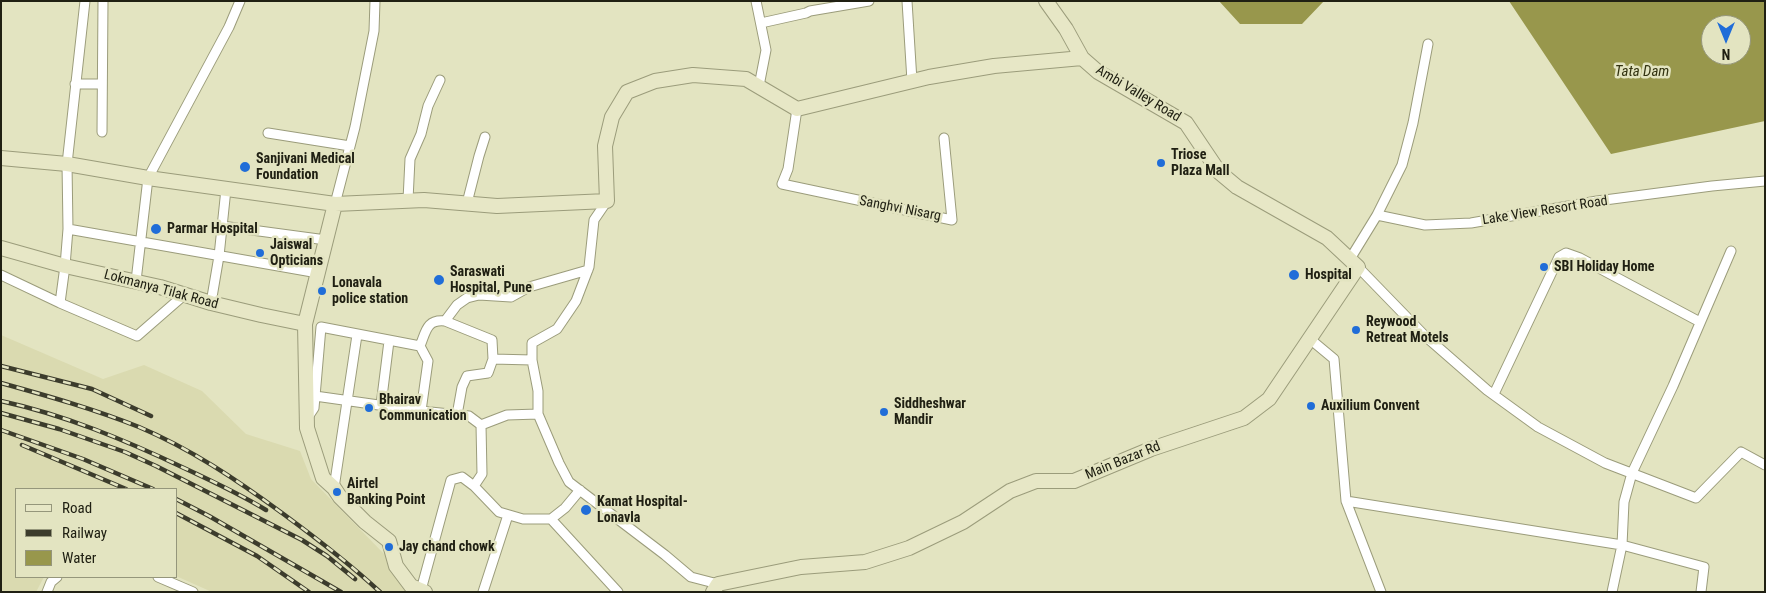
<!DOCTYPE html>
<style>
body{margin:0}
#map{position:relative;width:1766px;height:593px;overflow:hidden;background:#e3e4c1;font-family:"Roboto Condensed",sans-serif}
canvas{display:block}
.frame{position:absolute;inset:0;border:2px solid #202013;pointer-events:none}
.legend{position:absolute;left:15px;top:488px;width:162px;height:90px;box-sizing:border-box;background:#e3e4c1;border:1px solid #95967b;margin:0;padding:6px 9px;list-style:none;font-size:15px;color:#202013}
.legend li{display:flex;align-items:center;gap:10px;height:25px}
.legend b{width:25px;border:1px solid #95967b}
.north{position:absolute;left:1701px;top:15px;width:50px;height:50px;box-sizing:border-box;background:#e3e4c1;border:1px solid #95967b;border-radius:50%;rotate:180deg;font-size:14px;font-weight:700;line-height:20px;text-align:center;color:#202013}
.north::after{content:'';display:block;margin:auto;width:18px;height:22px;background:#206dd8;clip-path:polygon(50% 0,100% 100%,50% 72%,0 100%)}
</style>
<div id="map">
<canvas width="1766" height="593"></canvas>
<div class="frame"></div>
<ul class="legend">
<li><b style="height:6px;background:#e7e7c6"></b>Road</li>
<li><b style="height:6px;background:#3c3c2c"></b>Railway</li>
<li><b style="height:14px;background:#98974c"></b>Water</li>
</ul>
<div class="north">N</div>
</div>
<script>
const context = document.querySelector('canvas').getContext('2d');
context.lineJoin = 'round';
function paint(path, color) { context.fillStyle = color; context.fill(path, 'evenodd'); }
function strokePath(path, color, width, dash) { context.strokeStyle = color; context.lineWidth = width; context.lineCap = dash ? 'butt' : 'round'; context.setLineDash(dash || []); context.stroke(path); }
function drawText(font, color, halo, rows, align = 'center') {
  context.font = font + ' "Roboto Condensed",sans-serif'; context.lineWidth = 5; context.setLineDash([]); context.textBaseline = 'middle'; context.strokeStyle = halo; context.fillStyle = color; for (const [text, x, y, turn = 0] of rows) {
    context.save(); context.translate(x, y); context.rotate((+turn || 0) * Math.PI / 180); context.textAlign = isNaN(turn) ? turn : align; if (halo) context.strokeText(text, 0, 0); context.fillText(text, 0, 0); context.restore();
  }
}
const built = new Path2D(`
 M1 335 103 379 144 365 202 391 246 434 300 451 311 479 386 556 406 592H212L176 576V489H16V577H44L36 592H1Z`);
const water = new Path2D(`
 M1219 1H1324L1302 24H1240Z
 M1509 1H1765V121L1611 154ZM1711 25H1741V55H1711Z`);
const street = new Path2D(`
 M756 1 766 50 759 86
 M907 1 912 81
 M761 23 806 13 810 11 869 1
 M75 84H102
 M797 109 788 169 782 184 952 220 944 138
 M102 132 103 1
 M268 133 350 146
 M408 200 410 159 421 134 428 106 440 80
 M607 201 594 220 589 267 576 301 557 329 532 343V360L538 391V414L559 463 569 482 665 555 691 577 718 584
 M467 203 479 156 485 137
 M335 204 355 127 374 31 375 1
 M1377 215 1402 165 1413 123 1428 44
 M222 226 326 240
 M68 229 318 273
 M1350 259 1377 215 1425 225 1471 223 1597 201 1712 186 1765 181
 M1358 267 1424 335 1487 390 1538 427 1605 463 1696 498 1741 452 1765 465
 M1 275 60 303 137 336 184 295
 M136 281 148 178 229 27 240 1
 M60 303 65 266 68 229 67 164 85 1
 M211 303 219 256 226 189
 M445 321 492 340 493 359 532 360
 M1310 339 1334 359 1346 501 1622 545 1704 567 1701 592
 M1494 394 1559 257 1566 253 1580 258 1700 322
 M315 396 421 411 428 361 420 346
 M381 405 389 341
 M421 411 469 416 481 425
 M538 414 507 415 481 425 482 474 474 486 499 512 523 519H551L565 508 580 490
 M457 415 462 387 467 376 488 373 493 359
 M308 417 314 408 321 327 420 346C426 332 426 319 445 321L457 305 467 298 479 295 511 297 529 287 588 270
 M334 488 357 335
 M1346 501 1381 592
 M551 519 618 592
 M158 577 193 592
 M421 590 451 480 462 477 474 486
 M47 592 51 582 57 577
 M483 592 508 515
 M1612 592 1622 545 1624 502 1632 473 1673 386 1731 251`);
const secondary = new Path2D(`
 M1 158 67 164 148 178 335 204 424 200 497 206 607 201 605 146 612 117 627 92 655 81 693 75 746 79 797 109 929 77 994 66 1082 58
 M335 204 305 324 307 428 323 478 334 488 340 497 365 522 389 541 396 566 411 586 425 592
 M1 248 65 266 160 287 211 303 261 315 305 324
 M713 592 718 584 801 567 865 562 909 548 963 522 1010 491 1036 481H1074L1151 449 1244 418 1269 399 1358 267 1327 238 1237 187 1219 172 1186 123 1098 72 1082 58 1066 29 1046 1`);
const rail = new Path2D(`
 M1 366 92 389 151 416
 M1 383C48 396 94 409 139 427 191 449 237 480 282 513 316 538 349 563 380 592
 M1 401C65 415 125 440 184 468 212 481 240 494 266 510
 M1 413 59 429 125 452 156 466 302 540 327 556 355 579
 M1 430 83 459 153 489
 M22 445 126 489
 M176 499 209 516 341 592
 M176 513 257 556 309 592`);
const markers = [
 [1161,163,5,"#206dd8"],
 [245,167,6,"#206dd8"],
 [156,229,6,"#206dd8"],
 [260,253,5,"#206dd8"],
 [1544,267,5,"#206dd8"],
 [1294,275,6,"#206dd8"],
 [439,280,6,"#206dd8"],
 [322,291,5,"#206dd8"],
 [1356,330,5,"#206dd8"],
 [1311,406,5,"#206dd8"],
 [369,408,5,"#206dd8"],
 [884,412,5,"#206dd8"],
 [337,492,5,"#206dd8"],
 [586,510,6,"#206dd8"],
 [389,547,5,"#206dd8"]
];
const streetNames = [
 ["Ambi Valley Road",1138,94,31],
 ["Sanghvi Nisarg",900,209,11],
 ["Lake View Resort Road",1545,211,-9],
 ["Lokmanya Tilak Road",161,290,15],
 ["Main Bazar Rd",1123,461,-22]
];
const poiNames = [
 ["Triose",1171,155],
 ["Plaza Mall",1171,171],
 ["Sanjivani Medical",256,159],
 ["Foundation",256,175],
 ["Parmar Hospital",167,229],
 ["Jaiswal",270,245],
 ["Opticians",270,261],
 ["SBI Holiday Home",1554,267],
 ["Saraswati",450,272],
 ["Hospital, Pune",450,288],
 ["Hospital",1305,275],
 ["Lonavala",332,283],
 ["police station",332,299],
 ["Reywood",1366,322],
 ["Retreat Motels",1366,338],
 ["Bhairav",379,400],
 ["Communication",379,416],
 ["Siddheshwar",894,404],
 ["Mandir",894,420],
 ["Auxilium Convent",1321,406],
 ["Airtel",347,484],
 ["Banking Point",347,500],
 ["Kamat Hospital-",597,502],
 ["Lonavla",597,518],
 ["Jay chand chowk",399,547]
];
const waterNames = [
 ["Tata Dam",1642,72]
];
paint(built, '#dadab0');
paint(water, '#98974c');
strokePath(street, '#9b9c7b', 11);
strokePath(secondary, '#9b9c7b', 16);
strokePath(street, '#fff', 9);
strokePath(secondary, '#e7e7c6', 14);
strokePath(rail, '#3c3c2c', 4.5);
strokePath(rail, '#e3e4c1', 2.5, [8]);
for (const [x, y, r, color] of markers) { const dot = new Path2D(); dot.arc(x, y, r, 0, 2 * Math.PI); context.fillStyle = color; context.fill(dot); strokePath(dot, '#e3e4c1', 2); }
drawText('14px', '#202013', '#e3e4c1', streetNames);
drawText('bold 14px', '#202013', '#e3e4c1', poiNames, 'left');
drawText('italic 15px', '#323210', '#e3e4c1', waterNames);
</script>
